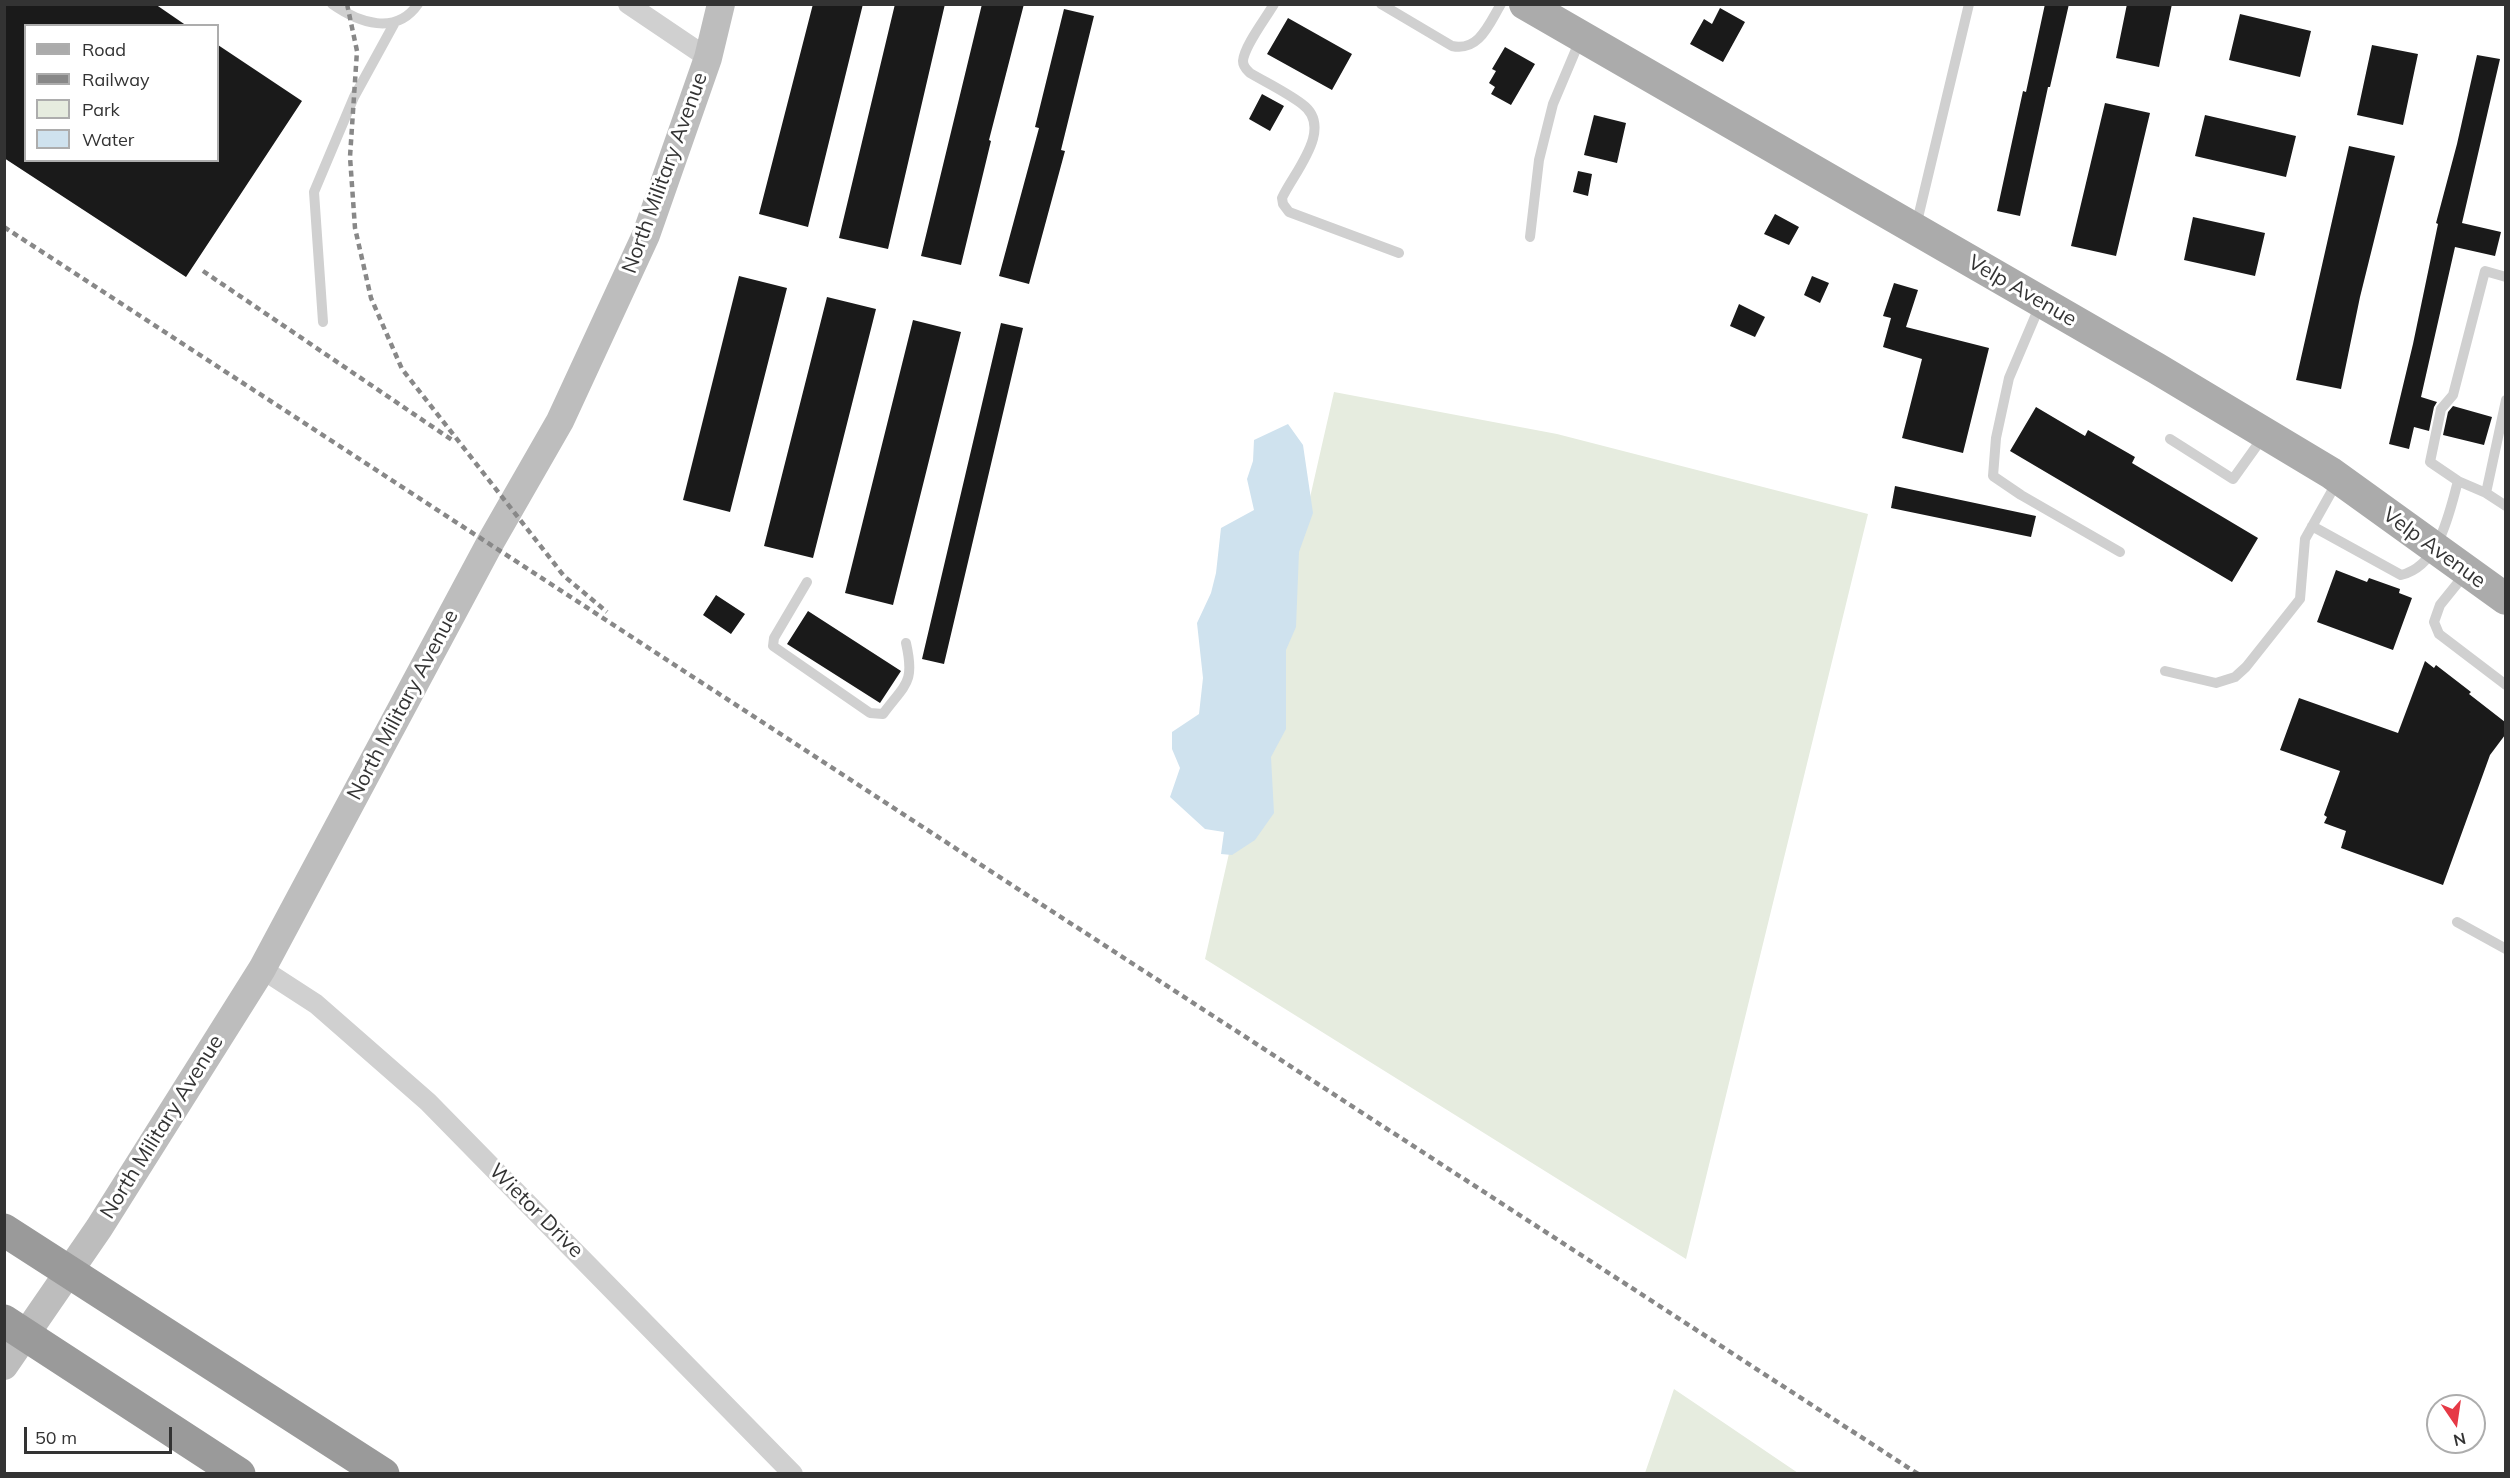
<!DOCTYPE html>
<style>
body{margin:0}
#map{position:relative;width:2510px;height:1478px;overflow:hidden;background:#fff;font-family:Mulish,sans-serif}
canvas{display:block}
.frame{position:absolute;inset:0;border:6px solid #333;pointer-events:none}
.legend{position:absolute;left:24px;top:24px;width:195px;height:138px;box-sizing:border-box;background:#fff;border:2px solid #adadad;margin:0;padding:8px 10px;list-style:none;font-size:18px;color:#333}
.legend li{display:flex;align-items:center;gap:12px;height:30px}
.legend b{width:30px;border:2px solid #adadad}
.north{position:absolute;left:2426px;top:1394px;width:60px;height:60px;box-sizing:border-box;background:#fff;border:2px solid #adadad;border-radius:50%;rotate:167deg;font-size:16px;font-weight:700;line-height:24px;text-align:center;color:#333}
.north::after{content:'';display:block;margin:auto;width:21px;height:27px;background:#e63946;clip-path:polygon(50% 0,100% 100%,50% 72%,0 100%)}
.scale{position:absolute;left:24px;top:1427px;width:148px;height:27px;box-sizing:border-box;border:3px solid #333;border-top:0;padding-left:8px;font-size:18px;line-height:21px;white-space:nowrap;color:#333;-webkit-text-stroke:4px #fff;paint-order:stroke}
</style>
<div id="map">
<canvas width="2510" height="1478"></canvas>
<div class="frame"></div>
<ul class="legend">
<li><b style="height:8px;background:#ababab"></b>Road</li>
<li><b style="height:8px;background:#888"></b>Railway</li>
<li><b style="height:16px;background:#e6ecdf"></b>Park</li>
<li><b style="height:16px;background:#cfe2ee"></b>Water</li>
</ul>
<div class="north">N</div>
<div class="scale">50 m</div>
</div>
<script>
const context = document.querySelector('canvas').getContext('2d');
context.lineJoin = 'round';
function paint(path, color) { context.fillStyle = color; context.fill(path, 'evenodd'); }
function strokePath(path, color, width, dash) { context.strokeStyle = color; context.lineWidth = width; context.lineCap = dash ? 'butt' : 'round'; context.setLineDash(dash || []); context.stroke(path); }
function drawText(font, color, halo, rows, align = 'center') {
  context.font = font + ' Mulish,sans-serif'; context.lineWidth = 6; context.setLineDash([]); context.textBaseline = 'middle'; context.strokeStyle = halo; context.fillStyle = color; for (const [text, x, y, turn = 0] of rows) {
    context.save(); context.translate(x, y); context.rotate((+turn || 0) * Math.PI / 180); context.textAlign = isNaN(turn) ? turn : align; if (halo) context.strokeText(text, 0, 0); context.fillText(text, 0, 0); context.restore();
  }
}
const green = new Path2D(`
 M1334 392 1557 434 1868 514 1686 1259 1205 959Z
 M1674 1389 1798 1473H1645Z`);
const water = new Path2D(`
 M1288 424 1303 445 1313 513 1299 552 1296 627 1286 650V729L1271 757 1274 813 1255 840 1232 855 1221 854 1224 832 1205 829 1170 797 1180 768 1172 749V732L1199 714 1203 678 1197 623 1211 593 1216 573 1221 528 1254 510 1247 479 1253 461 1254 440Z`);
const building = new Path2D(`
 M4 4H155L187 26H26V160H218V45L302 101 186 277 4 158Z
 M813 4H863L808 227 759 214Z
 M895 4H945L888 249 839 238Z
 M982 4H1024L989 140 991 141 961 265 921 256Z
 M2045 4H2069L2050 87H2048L2020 216 1997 211 2023 91 2026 92Z
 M2127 4H2172L2159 67 2116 58Z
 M1720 8 1745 22 1723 62 1690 44 1704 19 1712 24Z
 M1064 9 1094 16 1061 150 1065 151 1029 284 999 276 1039 128 1035 127Z
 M2240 14 2311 31 2300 77 2229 60Z
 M1288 18 1352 54 1332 90 1267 54Z
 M2372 45 2418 54 2403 125 2357 115Z
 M1505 47 1535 64 1511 105 1491 94 1495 87 1489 83 1496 71 1492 69Z
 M2477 55 2500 59 2462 223 2501 232 2495 256 2455 247 2421 397 2437 402 2434 407 2429 431 2414 427 2409 449 2389 444 2413 344 2438 224 2436 223 2457 144Z
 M1262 94 1284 106 1270 131 1249 119Z
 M2105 103 2150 113 2116 256 2071 246Z
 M1594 115 1626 123 1617 163 1584 155Z
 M2205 115 2296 136 2286 177 2195 156Z
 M2349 146 2395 156 2360 297 2341 389 2296 380Z
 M1578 171 1592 174 1588 196 1573 192Z
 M1775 214 1799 227 1789 245 1764 234Z
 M2193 217 2265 233 2255 276 2184 260Z
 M739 276 787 288 730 512 683 500Z
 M1812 276 1829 283 1820 303 1804 295Z
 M1894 283 1918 290 1906 327 1989 348 1963 453 1902 438 1922 359 1883 347 1891 318 1883 316Z
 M827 297 876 309 813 558 764 546Z
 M1739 304 1765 317 1755 337 1730 326Z
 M913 320 961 332 893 605 845 593Z
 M1001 323 1023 328 944 664 922 659Z
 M2453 406 2492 417 2484 445 2443 435 2448 412Z
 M2036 407 2085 436 2088 430 2135 457 2132 463 2258 538 2232 582 2010 451Z
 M1895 486 2036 516 2031 537 1891 508Z
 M2336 570 2367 582 2369 578 2400 589 2399 593 2412 598 2393 650 2317 622Z
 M716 595 745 614 731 634 703 615Z
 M808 611 901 671 880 703 787 644Z
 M2425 661 2434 668 2436 665 2471 692 2469 694 2505 722V735L2490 755 2443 885 2341 848 2346 831 2324 823 2327 817 2324 815 2340 771 2280 750 2299 698 2398 733Z`);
const lane = new Path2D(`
 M332 4C359 23 396 36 418 4
 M1274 4C1266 18 1244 46 1243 61 1243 67 1247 70 1250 73 1267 83 1286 92 1302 104 1335 128 1294 172 1282 198L1283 204 1289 212 1399 253
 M1381 4 1452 46C1479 52 1489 24 1501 4
 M1916 226 1969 4
 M1530 237 1539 160 1553 104 1580 40
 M2506 277 2485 271 2453 395 2441 409 2430 462 2458 481 2486 493 2506 506
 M2040 305 2009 378 1996 438 1993 476 2021 495 2120 552
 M323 322 314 192 354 97 394 24
 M2170 439 2233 479 2263 437
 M2486 493 2506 400
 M2312 526 2401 575C2439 566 2449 514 2458 481
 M2465 574 2440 605 2434 622 2439 634 2506 685
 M807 582 774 638 773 646 870 713 883 714C906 683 915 683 906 643
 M2165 671 2216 683 2235 677 2246 667 2300 599 2305 539 2337 482
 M2457 922 2506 949`);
const street = new Path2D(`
 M628 4 708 58
 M262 969 316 1004 428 1102 793 1474`);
const secondary = new Path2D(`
 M4 1366 99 1228 262 969 490 543 560 421 646 235 708 58 721 4`);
const primary = new Path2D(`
 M1525 4 2156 368 2331 473 2506 599`);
const highway = new Path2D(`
 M4 1230 383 1474
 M4 1321 239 1474`);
const rail = new Path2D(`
 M347 4 357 51 350 157 355 228 371 298 402 369 564 576 607 612
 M4 227 1024 893 1918 1474
 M203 271 452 440`);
const streetNames = [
 ["North Military Avenue",665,173,-70],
 ["Velp Avenue",2022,291,30],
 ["Velp Avenue",2434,548,36],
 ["North Military Avenue",403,705,-62],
 ["North Military Avenue",162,1127,-58],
 ["Wietor Drive",536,1211,45]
];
paint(green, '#e6ecdf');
paint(water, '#cfe2ee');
paint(building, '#1a1a1a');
strokePath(lane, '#d0d0d0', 10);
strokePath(street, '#d0d0d0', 20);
strokePath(secondary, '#bdbdbd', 28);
strokePath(primary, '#ababab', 32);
strokePath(highway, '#9a9a9a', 33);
strokePath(rail, '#888', 4.5, [6, 4.5]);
drawText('21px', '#333', '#fff', streetNames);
</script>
